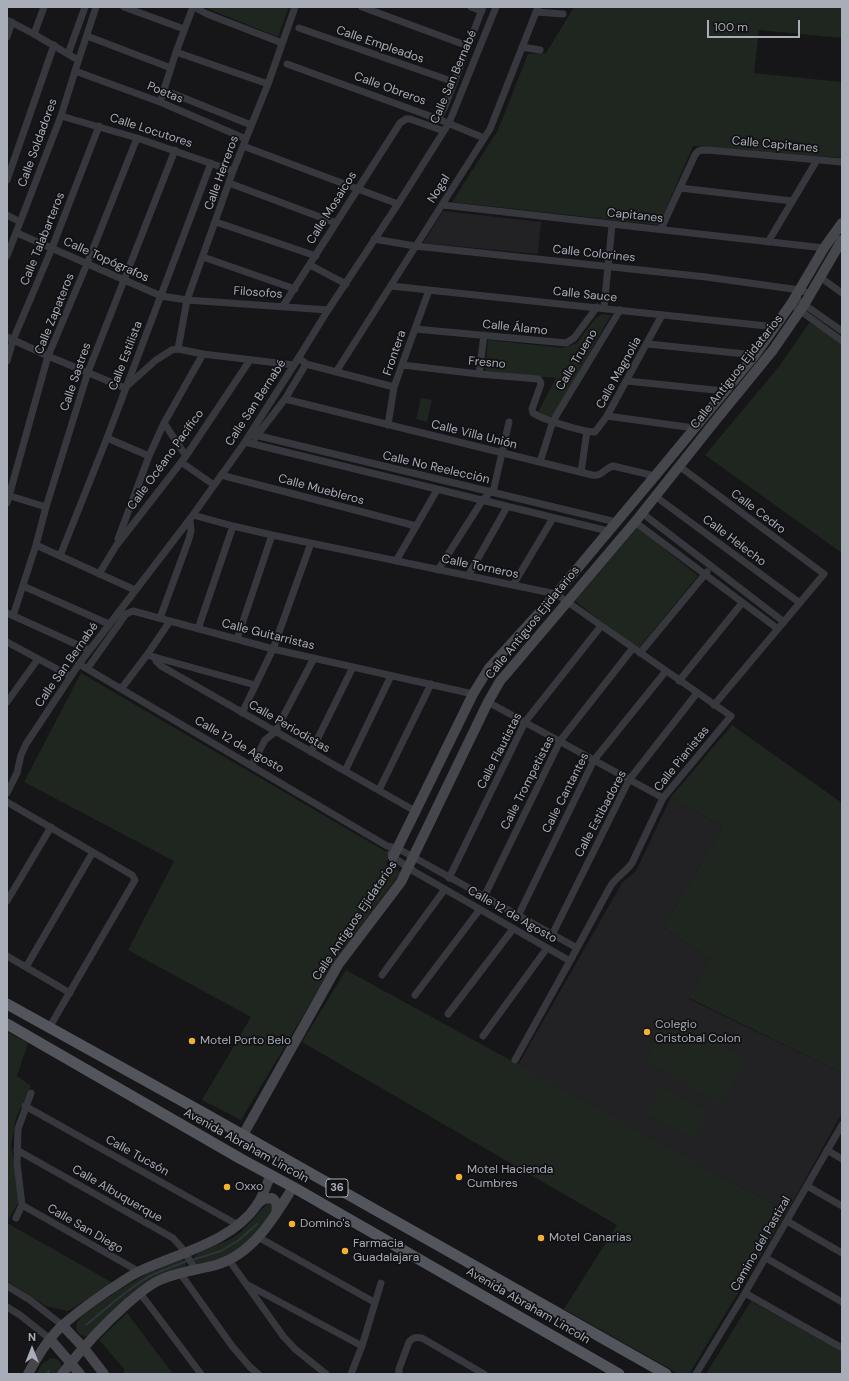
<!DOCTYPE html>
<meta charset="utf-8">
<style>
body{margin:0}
#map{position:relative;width:849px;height:1381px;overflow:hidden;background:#161618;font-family:"DM Sans",sans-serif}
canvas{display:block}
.frame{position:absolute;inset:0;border:8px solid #a8adb8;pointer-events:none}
.north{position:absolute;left:12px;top:1329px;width:40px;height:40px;-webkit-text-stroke:3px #111113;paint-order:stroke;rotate:0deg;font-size:11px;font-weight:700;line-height:16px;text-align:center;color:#a8adb8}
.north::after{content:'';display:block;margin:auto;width:14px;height:18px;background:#a8adb8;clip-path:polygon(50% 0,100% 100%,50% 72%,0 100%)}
.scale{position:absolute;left:707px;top:20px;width:93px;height:18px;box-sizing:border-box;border:2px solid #a8adb8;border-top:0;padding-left:5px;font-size:12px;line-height:14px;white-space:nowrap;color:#a8adb8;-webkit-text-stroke:3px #111113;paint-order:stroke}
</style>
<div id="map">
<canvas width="849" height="1381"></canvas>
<div class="frame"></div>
<div class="north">N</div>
<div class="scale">100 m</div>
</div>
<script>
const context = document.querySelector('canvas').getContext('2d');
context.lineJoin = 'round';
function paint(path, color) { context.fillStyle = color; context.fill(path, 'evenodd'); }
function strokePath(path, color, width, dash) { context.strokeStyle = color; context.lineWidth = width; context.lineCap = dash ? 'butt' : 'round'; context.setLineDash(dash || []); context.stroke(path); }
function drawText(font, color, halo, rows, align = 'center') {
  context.font = font + ' "DM Sans",sans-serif'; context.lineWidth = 3.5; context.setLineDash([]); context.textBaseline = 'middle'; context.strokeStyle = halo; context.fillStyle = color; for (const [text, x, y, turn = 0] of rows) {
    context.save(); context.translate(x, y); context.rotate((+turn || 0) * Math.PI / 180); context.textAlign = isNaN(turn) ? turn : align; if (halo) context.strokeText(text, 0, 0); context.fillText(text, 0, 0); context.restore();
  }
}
const built = new Path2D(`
 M443 211 541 222 538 254 423 243Z
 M671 797 723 827 663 927 710 959 689 999 842 1073V1113L787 1212 518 1065 622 883 636 871Z`);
const green = new Path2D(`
 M204 7H289L278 37Z
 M574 7H842V38L759 30 754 73 842 82V158L693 146 659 225 452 202 498 130 528 54 546 53Z
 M602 314 611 315 553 417 537 414 556 378 485 371 488 340 563 348 577 343 595 319Z
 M810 322 842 345V553L705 455 777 369Z
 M421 398 432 400 427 422 416 419Z
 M638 527 698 576 638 649 575 601Z
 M81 673 390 854 386 865 401 872 338 957 241 1120 202 1100 251 1017 128 950 174 861 24 782Z
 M732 725 842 803V1073L689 998 710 959 663 927 723 827 671 797Z
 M346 970 787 1212 689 1374H679L564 1309 617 1225 302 1042Z
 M673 1016 746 1060 720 1105 646 1060Z
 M7 1032 28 1043 17 1076 31 1086 16 1118 11 1145 20 1200 7 1221Z
 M660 1086 709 1113 695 1140 645 1113Z
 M267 1204H271L275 1211 248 1243 217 1261 198 1265 194 1260V1257L196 1255C208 1246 224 1244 236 1236 248 1227 256 1214 267 1204Z
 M7 1223 113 1283 68 1311 46 1306 7 1281Z
 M181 1259 185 1261 186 1267 155 1278 89 1336C85 1336 80 1336 78 1332 76 1330 76 1326 77 1323 82 1311 139 1278 152 1271 161 1267 171 1263 181 1259Z
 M751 1301 842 1352V1374H706Z
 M127 1313 173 1374H122L125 1370 99 1340Z
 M51 1358C60 1359 62 1363 62 1371L60 1374H36L42 1364Z`);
const stream = new Path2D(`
 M192 1260 221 1251 239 1240 257 1224
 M86 1325C107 1308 127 1289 150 1276 162 1270 175 1266 187 1261
 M47 1374 49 1371`);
const street = new Path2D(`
 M124 7 184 29
 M194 7 207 14 282 43
 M362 7 468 46
 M471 7 482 11
 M536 12 563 14
 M7 20 34 34 78 60
 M299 28 454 82
 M34 34 44 7
 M87 36 171 68
 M7 37 12 22
 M522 47 540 50
 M176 52 268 84
 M68 54 85 7
 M287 64 438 119 484 138
 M75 71 160 102 246 139
 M164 90 251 125
 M160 102 176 52 193 7
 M61 116 137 138 233 171
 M438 119 445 106 483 7
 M243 146 398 204
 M7 180 54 45
 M229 183 336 223
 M680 188 792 201
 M443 205 824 248
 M7 215 20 222
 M216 222 316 256
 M661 229 695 155C698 150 701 150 707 150L842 162
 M17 233 161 296 187 300 328 310
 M374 239 415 246 706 277 800 290 811 294
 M768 242 817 160
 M7 256 61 116 75 71 96 7
 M203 257 295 289
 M310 265 346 284
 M820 277 842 293
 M391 286 776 327
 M795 298 842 331
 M791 304 842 341
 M283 306 400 123 406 119H410L444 131
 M604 308 612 225
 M415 329 566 343 574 338 597 307
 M7 337 48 356 125 388
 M648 344 755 355
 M178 349 187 300 233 171 268 84 295 7
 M299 358 306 364 394 387
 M7 361 13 340 52 248 99 126
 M402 365 479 374 538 379 540 381 541 384 532 409 533 413C544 420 583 432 595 432L607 416 662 315
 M336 372 490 129 538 7
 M479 374 484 335
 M627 381 724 391
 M127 386 156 360 172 350 178 349 203 354 294 365
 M285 399 592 475C602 477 605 468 613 466L655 476
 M607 416 694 428
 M164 423 186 456
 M388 425 394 387 429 290
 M251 434 616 522
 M107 438 149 456
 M255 438 285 399 306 364
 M245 442 608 531
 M181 462 214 485
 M540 462 553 421 620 310
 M679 466 824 574 714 705
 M581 472 587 431
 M221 475 416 526
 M7 495 46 507
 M655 496 800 603
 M7 503 48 356 87 264 137 138
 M642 513 784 622
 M193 515 233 526 272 535 556 594 731 716 663 798 632 863C626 872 616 877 610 887L570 961 515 1060
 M635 522 778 629
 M118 539 149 456 164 423 203 354
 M36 545 135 590
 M60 556 107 438 211 163
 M396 561 437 490
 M438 570 482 501 494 488 509 422
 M99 574 116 546 186 456 250 360
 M468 576 507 507
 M513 585 553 518
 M23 586 109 624
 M7 613 89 650
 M13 616 36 545 46 507 88 372 175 150
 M160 618 189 539 191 531 190 519
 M198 629 233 526
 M237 639 272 535
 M7 642 70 676
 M640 653 707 572
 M147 655 255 685
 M155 657 156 661 161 666 415 811
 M79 664 387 846 397 848 577 948
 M87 669 126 614 133 611 273 649 473 694
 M679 681 742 603
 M121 689 147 655 170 621
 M7 702 38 659
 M488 702 663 798
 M242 713 273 649 311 543
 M311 752 353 667
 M252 765 265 740 275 732 314 658
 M345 771 391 676
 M379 790 431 684
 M7 793 17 773 21 755 26 744 79 664 190 519 245 442 294 365 328 310 398 204 449 123 496 7
 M7 802 132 875 135 880 49 1028
 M391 853 393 857 415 872 570 961
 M449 878 525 722 601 626
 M484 897 560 741 633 648
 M7 901 51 827
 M518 916 594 760 666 671
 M552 935 629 780 697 693
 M7 956 70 993
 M26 967 93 852
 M382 975 445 889
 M415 995 480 909
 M448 1014 513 929
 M483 1036 547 948
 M25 1106 238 1225
 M17 1150 173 1238 181 1247 196 1270
 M827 1150 842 1159
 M807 1186 842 1206
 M22 1205 138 1271
 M16 1218 22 1205 17 1163 18 1129 31 1093
 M787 1221 842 1253
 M258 1237 374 1302
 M766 1258 842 1302
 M229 1260 283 1336 295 1349 326 1374
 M180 1273 232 1346 250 1367 258 1374
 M248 1285 362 1346
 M7 1286 30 1300 62 1325
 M140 1293 201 1374
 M745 1293 842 1348
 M7 1307 20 1315 50 1339
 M351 1374 362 1346 381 1283
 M399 1374V1369L409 1342C413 1337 416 1337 422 1338L484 1374
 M696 1374 745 1293 842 1125`);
const secondary = new Path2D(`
 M393 857 473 694 489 668 556 594 655 476 755 355 791 304 824 248 842 223
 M243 1135 338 965 401 882 488 702 500 681 507 673 635 522 712 425 773 350 804 305 842 240
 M257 1204 264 1199 272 1198C278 1202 277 1208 276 1214
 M62 1325 84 1348 104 1374
 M50 1339 80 1374
 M28 1374C37 1357 48 1338 63 1325 77 1312 93 1301 109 1290 119 1284 129 1276 140 1271 178 1253 232 1242 257 1205 263 1196 266 1185 271 1175
 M62 1374C82 1348 103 1325 128 1303 138 1295 148 1285 160 1280 177 1272 197 1270 216 1265 253 1254 274 1218 293 1187`);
const primary = new Path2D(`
 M7 1004 202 1112 666 1374
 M7 1024 241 1159 293 1187 619 1374`);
const markers = [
 [647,1032,4,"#f2b134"],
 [192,1041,4,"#f2b134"],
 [459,1177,4,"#f2b134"],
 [227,1187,4,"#f2b134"],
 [292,1224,4,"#f2b134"],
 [541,1238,4,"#f2b134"],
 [345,1251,4,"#f2b134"]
];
const shields = [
 [337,1188,22]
];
const shieldNames = [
 ["36",337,1188]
];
const streetNames = [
 ["Calle Empleados",380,45,19],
 ["Calle San Bernabé",454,77,-67],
 ["Calle Obreros",390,89,20],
 ["Poetas",165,93,22],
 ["Calle Locutores",151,131,18],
 ["Calle Soldadores",38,143,-70],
 ["Calle Capitanes",775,145,5],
 ["Calle Herreros",222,173,-70],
 ["Nogal",439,189,-58],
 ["Calle Mosaicos",332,208,-58],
 ["Capitanes",635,216,6],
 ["Calle Talabarteros",43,239,-68],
 ["Calle Colorines",594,254,6],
 ["Calle Topógrafos",106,260,24],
 ["Filosofos",258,293,4],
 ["Calle Sauce",585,295,6],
 ["Calle Zapateros",55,314,-68],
 ["Calle Álamo",515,328,6],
 ["Frontera",395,353,-71],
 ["Calle Estilista",126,356,-69],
 ["Calle Trueno",577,360,-59],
 ["Fresno",487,363,5],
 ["Calle Antiguos Ejidatarios",737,372,-52],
 ["Calle Magnolia",619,373,-61],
 ["Calle Sastres",76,377,-71],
 ["Calle San Bernabé",256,403,-57],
 ["Calle Villa Unión",474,435,14],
 ["Calle Océano Pacífico",166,460,-54],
 ["Calle No Reelección",436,468,13],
 ["Calle Muebleros",321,490,15],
 ["Calle Cedro",758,512,37],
 ["Calle Helecho",734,541,37],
 ["Calle Torneros",480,567,12],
 ["Calle Antiguos Ejidatarios",533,623,-51],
 ["Calle Guitarristas",268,635,14],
 ["Calle San Bernabé",67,665,-55],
 ["Calle Periodistas",289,727,30],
 ["Calle 12 de Agosto",239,745,30],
 ["Calle Flautistas",500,751,-63],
 ["Calle Pianistas",682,759,-51],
 ["Calle Trompetistas",528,783,-63],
 ["Calle Cantantes",566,793,-63],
 ["Calle Estibadores",601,814,-62],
 ["Calle 12 de Agosto",512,915,30],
 ["Calle Antiguos Ejidatarios",355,921,-56],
 ["Avenida Abraham Lincoln",246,1146,29],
 ["Calle Tucsón",137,1156,29],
 ["Calle Albuquerque",117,1194,30],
 ["Calle San Diego",85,1229,30],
 ["Camino del Pastizal",761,1244,-60],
 ["Avenida Abraham Lincoln",528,1306,30]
];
const poiNames = [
 ["Colegio",655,1025],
 ["Cristobal Colon",655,1039],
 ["Motel Porto Belo",200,1041],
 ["Motel Hacienda",467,1170],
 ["Cumbres",467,1184],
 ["Oxxo",235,1187],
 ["Domino's",300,1224],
 ["Motel Canarias",549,1238],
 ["Farmacia",353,1244],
 ["Guadalajara",353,1258]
];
paint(built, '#222225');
paint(green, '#1e261f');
strokePath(stream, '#2c353c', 2);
strokePath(street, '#37383d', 7);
strokePath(secondary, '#45474d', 10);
strokePath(primary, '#53555c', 11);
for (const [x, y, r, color] of markers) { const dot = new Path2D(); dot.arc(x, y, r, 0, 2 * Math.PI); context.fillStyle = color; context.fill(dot); strokePath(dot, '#111113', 1.5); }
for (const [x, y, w] of shields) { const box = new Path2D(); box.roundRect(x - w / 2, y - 9, w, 18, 3); context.fillStyle = '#111113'; context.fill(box); strokePath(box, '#a8adb8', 1); }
drawText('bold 11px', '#a8adb8', null, shieldNames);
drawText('12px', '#a8adb8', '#111113', streetNames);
drawText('12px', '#a8adb8', '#111113', poiNames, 'left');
</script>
